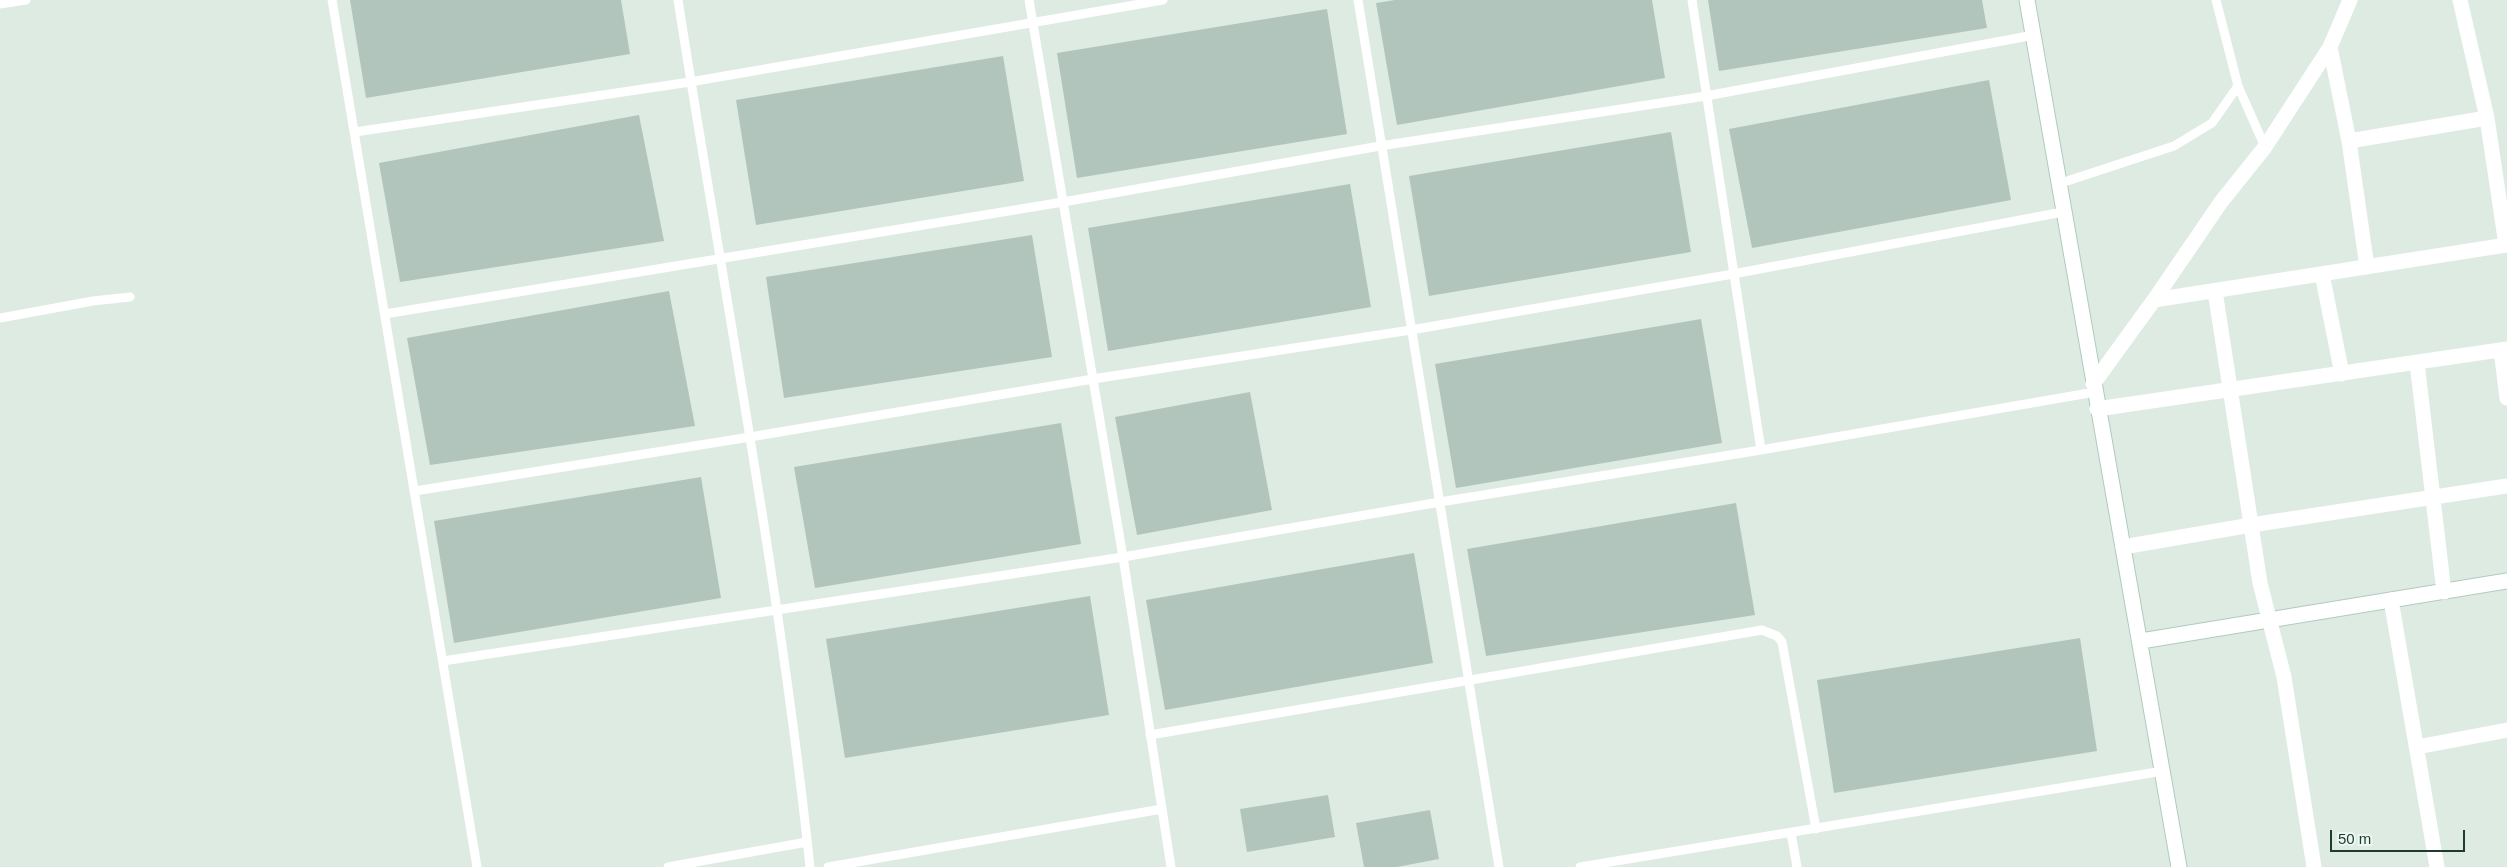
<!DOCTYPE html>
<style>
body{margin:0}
#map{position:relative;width:2507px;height:867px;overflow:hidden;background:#ddebe3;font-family:Arial,sans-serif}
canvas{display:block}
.scale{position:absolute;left:2330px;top:830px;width:135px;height:22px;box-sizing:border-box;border:2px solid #1d3b31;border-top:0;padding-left:6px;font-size:15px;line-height:18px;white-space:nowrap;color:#1d3b31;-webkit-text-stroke:4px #edf7f1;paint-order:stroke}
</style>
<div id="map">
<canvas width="2507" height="867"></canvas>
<div class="scale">50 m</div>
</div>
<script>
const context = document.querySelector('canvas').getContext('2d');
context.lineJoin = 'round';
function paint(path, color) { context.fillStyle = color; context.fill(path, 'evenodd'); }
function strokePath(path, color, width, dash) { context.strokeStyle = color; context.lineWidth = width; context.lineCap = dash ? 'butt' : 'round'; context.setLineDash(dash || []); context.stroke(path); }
const building = new Path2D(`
 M350 0H621L630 54 366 98Z
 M1395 0H1652L1665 78 1397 125 1376 3Z
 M1708 0H1982L1987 28 1719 71Z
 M1327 9 1347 134 1077 178 1057 53Z
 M1003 56 1024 181 756 225 736 100Z
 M1989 80 2011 200 1752 248 1729 129Z
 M639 115 664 241 400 282 379 163Z
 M1671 132 1691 252 1429 296 1409 176Z
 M1350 184 1371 307 1108 351 1088 228Z
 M1032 235 1052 357 784 398 766 277Z
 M669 291 695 426 430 465 407 338Z
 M1701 319 1722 443 1456 488 1435 364Z
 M1250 392 1272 510 1137 535 1115 417Z
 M1061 423 1081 544 815 588 794 467Z
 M701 477 721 598 454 643 434 521Z
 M1736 503 1755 615 1486 656 1467 549Z
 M1414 553 1433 663 1165 710 1146 600Z
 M1090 596 1109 715 845 758 826 639Z
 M2080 638 2097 751 1834 793 1817 680Z
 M1328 795 1335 837 1247 852 1240 809Z
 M1430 810 1439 859 1397 867H1364L1356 823Z`);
const lane = new Path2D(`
 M332 0 477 867
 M678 0C723 289 779 576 810 867
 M1029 0 1123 557 1171 867
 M1358 0 1499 867
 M1692 0 1761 450
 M2216 0 2238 86 2265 147
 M0 4 26 0
 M355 132 690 82 1163 0
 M2058 184 2174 146 2212 123 2238 86
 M385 314 1063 202 1380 146 1706 96 2034 35
 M0 318 93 301 130 297
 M415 491 750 437 1093 379 1411 330 1733 274 2063 212
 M443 661 1123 557 1440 502 1761 450 2095 392
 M1150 735 1762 630 1777 636 1782 642 1816 829
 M1791 833 1797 867
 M668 867 807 842
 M828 867 1162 809
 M1580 867 2163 771`);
const street = new Path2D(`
 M2460 0 2487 118 2506 245
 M2330 47 2349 141 2367 267
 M2349 141 2487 118
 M2322 274 2342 374
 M2215 291 2260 583 2284 677 2314 867
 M2154 300 2507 245
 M2501 350 2507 398
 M2417 363 2444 592
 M2093 384 2154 300 2221 202 2265 147 2330 47 2350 0
 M2097 409 2507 349
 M2123 547 2251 525 2507 486
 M2391 600 2437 867
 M2417 747 2507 730`);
const secondary = new Path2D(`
 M2027 0 2179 867
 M2141 641 2507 581`);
paint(building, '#b2c5bc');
strokePath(secondary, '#afcbbf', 17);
strokePath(lane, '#fff', 9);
strokePath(street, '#fff', 15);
strokePath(secondary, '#fff', 15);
</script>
